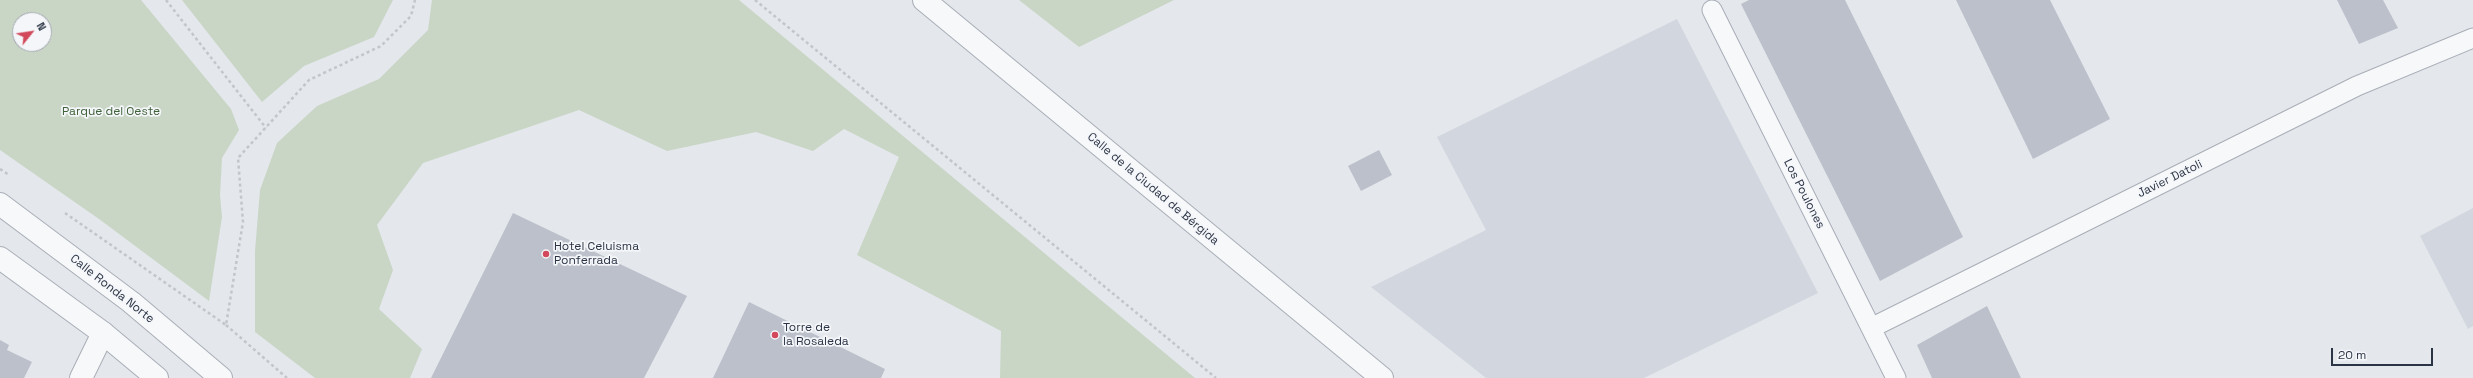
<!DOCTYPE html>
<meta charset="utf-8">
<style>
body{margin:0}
#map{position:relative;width:2473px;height:378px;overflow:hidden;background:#e4e7ec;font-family:"Space Grotesk",sans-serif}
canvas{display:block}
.north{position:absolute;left:12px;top:12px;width:40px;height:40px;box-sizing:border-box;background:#f4f6f9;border:1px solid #a4a8b1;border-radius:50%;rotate:60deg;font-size:11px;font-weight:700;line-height:16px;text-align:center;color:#2b3445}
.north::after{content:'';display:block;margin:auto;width:14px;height:18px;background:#d1495b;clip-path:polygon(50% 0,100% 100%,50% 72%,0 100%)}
.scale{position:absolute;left:2331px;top:348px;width:102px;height:18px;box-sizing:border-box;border:2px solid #2b3445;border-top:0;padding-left:5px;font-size:12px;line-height:14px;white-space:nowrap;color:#2b3445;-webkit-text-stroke:3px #f4f6f9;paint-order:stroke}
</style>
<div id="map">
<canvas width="2473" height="378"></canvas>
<div class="north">N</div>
<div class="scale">20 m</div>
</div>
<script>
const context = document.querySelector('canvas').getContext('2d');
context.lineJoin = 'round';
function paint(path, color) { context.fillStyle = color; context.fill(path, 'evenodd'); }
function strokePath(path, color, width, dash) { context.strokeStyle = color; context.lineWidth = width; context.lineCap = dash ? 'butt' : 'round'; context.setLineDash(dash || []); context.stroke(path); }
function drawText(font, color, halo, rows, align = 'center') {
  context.font = font + ' "Space Grotesk",sans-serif'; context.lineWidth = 3.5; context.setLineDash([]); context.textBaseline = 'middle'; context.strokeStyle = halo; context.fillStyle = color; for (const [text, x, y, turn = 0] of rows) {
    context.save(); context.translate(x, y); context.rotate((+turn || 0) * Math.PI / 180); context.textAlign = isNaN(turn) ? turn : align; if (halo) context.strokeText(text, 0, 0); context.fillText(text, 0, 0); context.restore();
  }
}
const built = new Path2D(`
 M1677 19 1818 293 1644 378H1486L1371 287 1486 230 1437 137Z
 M2473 208V326L2468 329 2420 236Z`);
const green = new Path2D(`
 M0 0H141L231 109 239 130 222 158 220 195 222 217 209 301 99 219 0 150ZM20 20H44V44H20Z
 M182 0H393L374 37 304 66 262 102Z
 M432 0H739L1195 378H1000L1001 331 857 255 899 157 844 129 813 151 756 132 667 151 579 110 423 163 377 225 393 270 379 309 422 349 410 378H315L255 332V251L260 190 277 143 317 106 379 79 428 30Z
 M1019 0H1174L1079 47Z`);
const building = new Path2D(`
 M1749 0H1845L1963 237 1880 281 1741 4Z
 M1956 0H2050L2110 119 2033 159Z
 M2337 0H2383L2398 28 2359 44Z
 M1379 150 1392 175 1361 191 1348 166Z
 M513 213 687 296 644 378H431Z
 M749 302 885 369 881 378H713Z
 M1987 306 2021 378H1932L1917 345Z
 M0 340 9 345 7 350 32 362 24 378H0Z`);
const path = new Path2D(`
 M166 0 266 128
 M755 0 1216 378
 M0 169 9 175
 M65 213 226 325 243 222 238 158 309 80 381 46 411 16 415 0
 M226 325 287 378`);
const service = new Path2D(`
 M1712 10 1896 378
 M1871 328 2357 86 2473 38`);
const minor = new Path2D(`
 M81 378 103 333`);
const tertiary = new Path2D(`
 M924 0 1382 378
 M0 204 131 302 221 378
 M0 258 103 333 157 378`);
const markers = [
 [546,254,4,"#d1495b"],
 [775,335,4,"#d1495b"]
];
const parkNames = [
 ["Parque del Oeste",111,112]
];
const streetNames = [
 ["Javier Datoli",2170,179,-26],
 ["Calle de la Ciudad de Bérgida",1153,189,40],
 ["Los Poulones",1804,194,63],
 ["Calle Ronda Norte",112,289,38]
];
const poiNames = [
 ["Hotel Celuisma",554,247],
 ["Ponferrada",554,261],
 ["Torre de",783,328],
 ["la Rosaleda",783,342]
];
paint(built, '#d2d6de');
paint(green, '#c9d6c5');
paint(building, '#bbc0ca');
strokePath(service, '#a9aeb7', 21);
strokePath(minor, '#a9aeb7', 24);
strokePath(tertiary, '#a9aeb7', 24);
strokePath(path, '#c2c5cb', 2.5, [3, 3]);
strokePath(service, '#f7f8fa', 19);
strokePath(minor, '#f7f8fa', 22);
strokePath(tertiary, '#f7f8fa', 22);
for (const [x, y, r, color] of markers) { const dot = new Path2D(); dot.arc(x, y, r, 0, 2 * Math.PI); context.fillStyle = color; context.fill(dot); strokePath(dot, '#f4f6f9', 1.5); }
drawText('12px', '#3f6138', '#f4f6f9', parkNames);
drawText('12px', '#2b3445', '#f4f6f9', streetNames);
drawText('12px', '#2b3445', '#f4f6f9', poiNames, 'left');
</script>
